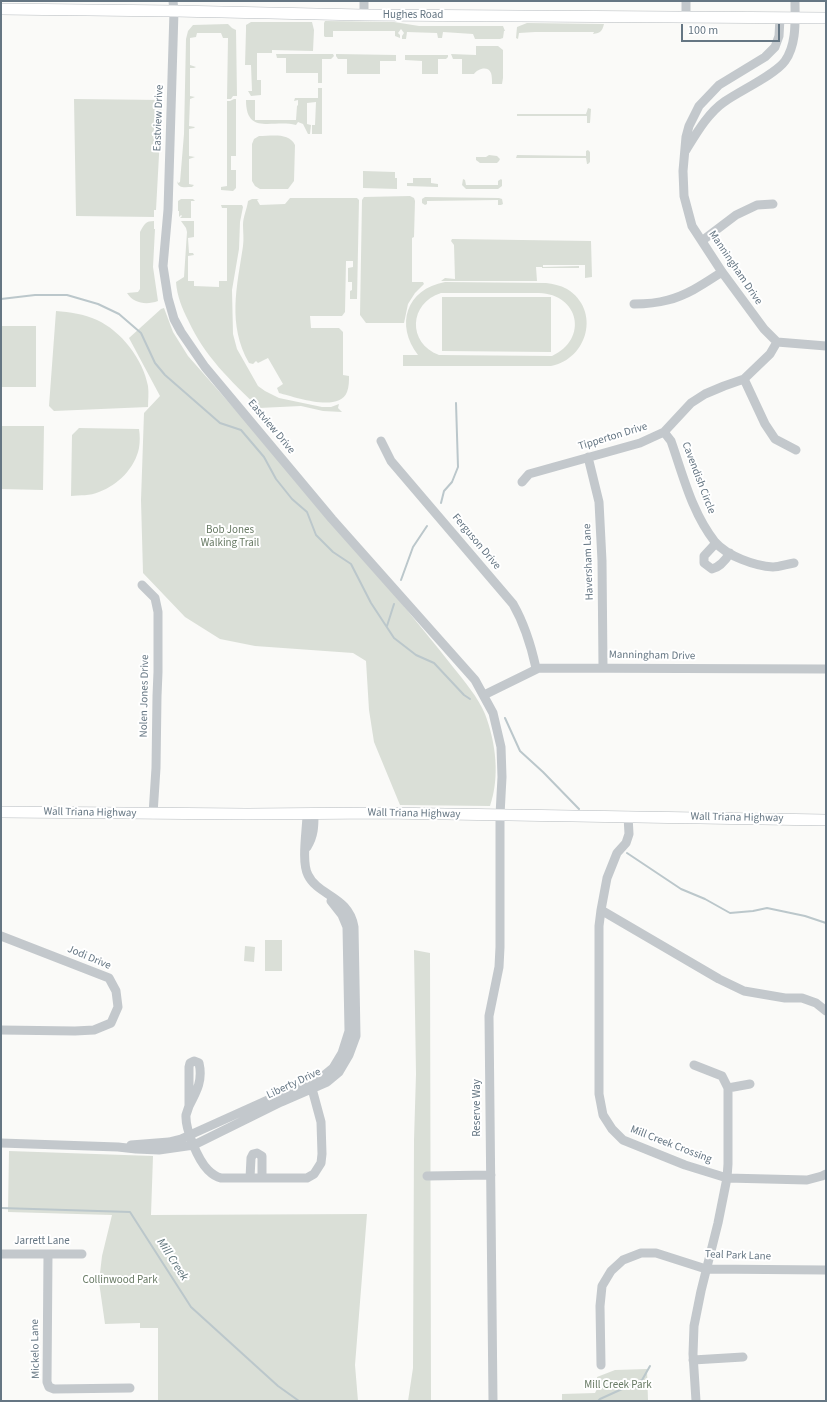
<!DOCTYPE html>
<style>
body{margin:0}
#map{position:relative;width:827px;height:1402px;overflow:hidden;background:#fafaf8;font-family:"Source Sans 3",sans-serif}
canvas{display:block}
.frame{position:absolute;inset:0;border:2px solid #657683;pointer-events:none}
.scale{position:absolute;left:681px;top:24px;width:99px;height:18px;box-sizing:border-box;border:2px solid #657683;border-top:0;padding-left:5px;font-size:12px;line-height:14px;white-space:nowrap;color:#657683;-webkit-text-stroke:3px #fff;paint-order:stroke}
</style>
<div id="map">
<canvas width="827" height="1402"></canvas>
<div class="frame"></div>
<div class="scale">100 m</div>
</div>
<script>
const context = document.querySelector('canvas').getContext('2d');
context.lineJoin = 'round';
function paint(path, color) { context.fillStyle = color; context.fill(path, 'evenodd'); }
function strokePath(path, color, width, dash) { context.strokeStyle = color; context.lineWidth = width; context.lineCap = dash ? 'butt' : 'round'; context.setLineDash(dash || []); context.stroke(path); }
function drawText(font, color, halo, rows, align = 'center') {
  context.font = font + ' "Source Sans 3",sans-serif'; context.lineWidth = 4; context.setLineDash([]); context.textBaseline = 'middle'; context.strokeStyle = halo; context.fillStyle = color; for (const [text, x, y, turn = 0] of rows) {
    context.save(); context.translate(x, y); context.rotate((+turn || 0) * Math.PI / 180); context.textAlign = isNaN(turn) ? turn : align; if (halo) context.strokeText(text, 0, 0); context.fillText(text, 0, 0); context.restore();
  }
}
const green = new Path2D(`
 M325 21 394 22 419 26H503L505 31H504L503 38 500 39H475L473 34 443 32 442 38H438L437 33 407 32 406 39H402V36L404 33 401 29 398 33 400 35V38L395 36V31H333V37H325L324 36V23Z
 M251 22H312L314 30 313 51 272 50V53H257V80H261V95L251 96 248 91H252L251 65H245L246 30V25Z
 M527 23 604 24C602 31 601 33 593 34L594 32H535L519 33 518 39 516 38 517 27Z
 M228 24 232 28 236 30 237 96H233L231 99H227L228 38H223L221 33H197L196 37 190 38V65L196 67 194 68H190V96L195 97 190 99 189 126 195 127 194 128 189 129V156L195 157 189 159V184L194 185 192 187C185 187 178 189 177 181L178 183 180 182 184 134 186 39 188 31 193 25Z
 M476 46H498L503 50V78L502 84H492C492 81 492 76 491 73 488 65 477 69 474 74H462V59H453L451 54 476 55Z
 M276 54H333L334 56 331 59H322V83H318V73H286V58H277Z
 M336 54 396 55V61H380V74H347V59H338L336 56Z
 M405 55H448V57L446 59H438V74H422V61L405 60Z
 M318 88H322V134H312V125H315L316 102 307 103V124L311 125 310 134H308L303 124 298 122 296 125C273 119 246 136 246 100H255V120H296L297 106 298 105V100L294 101 295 98H318Z
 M74 99 162 100 156 210H154V217L76 216Z
 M234 99H236V156H231V170H236V188L233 191 221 190V187L227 186V101H230Z
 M588 108 591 109 590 123H587V116H517V114H586Z
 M259 136C271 136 289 132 295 145L294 181 288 189H260L255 186 252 181V144L254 139Z
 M588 150 590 152V162L588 164H587L586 158H516L517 155 586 156V151Z
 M489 155 497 156 500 159 499 161 497 163H480L476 160V157H486Z
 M363 171 395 172V178H397V189L363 188Z
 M413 178H431V183L438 184V187L407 186V183H413Z
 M463 179 465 180 466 185H498V181L501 179 502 180V186L498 189H466L462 185Z
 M410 196 414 198 415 201 414 237 412 238V282H423L424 284 415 293 408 304 404 323H366L360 315 362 200 364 197Z
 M425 197 499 198 502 199 503 204 501 205H498V200L427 201V204L425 205 422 203V199Z
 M290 198H357L359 200 357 299H350V291L352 290V282H348V268L353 267V261H346L345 312 342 316H310L311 328H339L343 332V375L349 376C349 381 349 387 347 392 339 413 295 397 279 393L277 388 283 384 268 358 258 363 256 361 253 364 249 363C227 324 237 287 243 246 244 239 243 232 243 225 243 217 247 209 248 201L252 199H259L257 200 260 205 285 204Z
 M181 199H193L195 201H191V218H180L182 216 181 215 179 217V211H178V201Z
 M221 205H242L243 207 240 222 239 249 232 290 233 334 237 349 258 386 265 391 279 398 322 407H331L339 404 338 408 342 412 323 411 301 406 259 408C230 380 205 357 188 320 182 308 177 296 176 282L184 277 187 232 186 228 181 221H194V237L188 238 189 253H193L194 255 188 256V281H194V286L219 287V281H227V208H222Z
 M154 221V229H155L153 267 158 301C147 305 134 304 127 293L138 292 140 289V232C144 224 146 221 154 221Z
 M452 239 591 241 592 277 585 278V265H543V267L579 266V268H542V267H536L537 281H441L445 278 455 279 454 245 451 241Z
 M445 282 546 283C553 284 560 285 567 289 601 310 588 359 551 366H403V355H418C395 325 406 289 445 282ZM441 293H539C579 294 589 339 552 356L439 355C407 343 409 303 441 293Z
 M442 297H551V352L442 351Z
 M164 308 173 332 188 356C259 436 329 517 398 599 416 621 435 644 453 667 464 681 478 697 485 714 496 743 500 777 490 806L400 805 374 742 369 710 366 661 353 653 255 646 220 639 185 617 143 573 141 500 144 413 160 396 129 338 161 309Z
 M56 311C70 312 84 314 97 320 121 331 143 359 148 386 149 393 148 400 148 407L54 411 49 406Z
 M1 326H36V387H1Z
 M1 426H44L43 490 1 489Z
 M79 428 139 429C140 435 140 442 139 448 135 468 118 485 99 492 90 496 80 495 71 496L72 435Z
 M265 940H282V971H265Z
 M245 946 255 947 254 962 244 961Z
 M414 950 430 953 431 1401H408L413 1368 414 1140 416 1074Z
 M9 1151 153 1156 151 1215 367 1214 355 1365 358 1401H158V1328H140V1323L105 1324 99 1282 102 1256 112 1215 8 1212Z
 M647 1369 648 1401H562V1394L595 1393 597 1389V1377L615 1370Z`);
const stream = new Path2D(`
 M1 299 35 295H67L98 304 119 314 141 333 155 363 165 375 220 423 241 430 264 457 276 479 292 499 307 512 316 535 333 552 351 564 371 603 394 638 416 655 434 663 464 695 470 699
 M441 503 444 491 452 482 458 467 456 403
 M401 580 413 547 427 526
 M387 626 394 604
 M505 718 520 751 543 772 579 809
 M627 853 681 889 705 899 730 913 753 911 767 908 805 916 826 923
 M1 1208 130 1212 191 1307 278 1386 299 1401
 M598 1401 600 1399 642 1380 650 1366`);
const minor = new Path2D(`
 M173 1 174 11 168 210 163 266 168 298 174 319 181 332 205 367 332 519 475 680 493 713 501 747 502 777 500 815V947L499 967 489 1016 493 1401
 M364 1V15
 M686 1V18
 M780 18 779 36 775 47 765 57 719 85 699 106 689 126 686 137 683 171 684 196 692 226 722 272 764 329 777 342 826 346
 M686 150C696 134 708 113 724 102 739 91 775 75 785 61 797 44 795 20 795 1
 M703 240 736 215 757 205 773 204
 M634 304C645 304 657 303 668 300 688 295 705 283 722 272
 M744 379 765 424 775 439 796 450
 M664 432 671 441C683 475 692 513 715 542 727 556 755 566 773 567 779 567 787 564 794 563
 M381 441 391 461 513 604C525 625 531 645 536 668
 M588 457 599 502 602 561 603 667
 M522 482 529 474 640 443 664 432 691 403 705 394 724 386 744 379 770 354 777 342
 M716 543 704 556V563L712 569C720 567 725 561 730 553
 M142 585 155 598 158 612V672L157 696 156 768 153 814
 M484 695 539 668 826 669
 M628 816 629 834 626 843 617 853 607 878 601 910 599 926V1094L603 1115 612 1129 623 1140 685 1165 727 1178 807 1180 822 1176 826 1174
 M307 847C314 836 314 826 314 814
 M601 910 719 979 744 991 785 998H802L816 1003 826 1011
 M1 936 109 978 116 991 118 1007 111 1023 94 1030 75 1031 1 1030
 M194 1061 199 1063C203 1080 197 1091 189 1106V1067L190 1063Z
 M694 1065 722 1076 728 1088V1164L727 1178 718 1223 701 1291 694 1326 693 1354 696 1401
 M728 1088 750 1084
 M189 1106C188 1109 187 1112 186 1115 185 1129 198 1160 208 1170 212 1174 216 1177 221 1178H307L314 1174 321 1163 322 1154 321 1122 311 1085
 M1 1143 118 1147 136 1149 159 1150 194 1145 281 1102 327 1082 339 1072 349 1055 356 1036 354 927C349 896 318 896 308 875 301 862 307 829 307 814
 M131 1145 169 1142 181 1139 272 1098 322 1077 333 1068 342 1053 349 1031 347 927 342 915 331 901
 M427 1176 491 1175
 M250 1178 251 1158 253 1154 257 1153 262 1156V1178
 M1 1254H82
 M48 1254 47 1382 49 1387 54 1389 130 1388
 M693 1360 743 1357
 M601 1365 600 1306 602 1286 611 1271 623 1260 641 1253H656L706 1269 826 1270`);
const major = new Path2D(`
 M1 9 174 11 364 15 826 18
 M1 812 247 814 383 813 826 820`);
const streetNames = [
 ["Hughes Road",413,16],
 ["Eastview Drive",159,118,-88],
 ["Manningham Drive",735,268,56],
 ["Eastview Drive",271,427,50],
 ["Tipperton Drive",613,437,-17],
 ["Cavendish Circle",698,478,69],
 ["Ferguson Drive",476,542,50],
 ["Haversham Lane",589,562,-92],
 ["Manningham Drive",652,656,1],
 ["Nolen Jones Drive",145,696,-89],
 ["Wall Triana Highway",90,813,1],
 ["Wall Triana Highway",414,814,1],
 ["Wall Triana Highway",737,818,1],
 ["Jodi Drive",89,958,23],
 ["Liberty Drive",294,1084,-25],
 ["Reserve Way",478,1108,-90],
 ["Mill Creek Crossing",671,1145,21],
 ["Jarrett Lane",42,1242],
 ["Teal Park Lane",738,1256,2],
 ["Mickelo Lane",36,1349,-91]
];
const parkNames = [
 ["Bob Jones",230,531],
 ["Walking Trail",230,544],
 ["Collinwood Park",120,1281],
 ["Mill Creek Park",618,1386]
];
const waterNames = [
 ["Mill Creek",172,1260,57]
];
paint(green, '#dadfd7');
strokePath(stream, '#bbc7cb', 2);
strokePath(major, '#b5babe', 12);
strokePath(minor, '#c3c8cc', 9);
strokePath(major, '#fff', 11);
drawText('11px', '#657683', '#fff', streetNames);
drawText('11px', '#687a64', '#fff', parkNames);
drawText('italic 12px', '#60757c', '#fff', waterNames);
</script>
